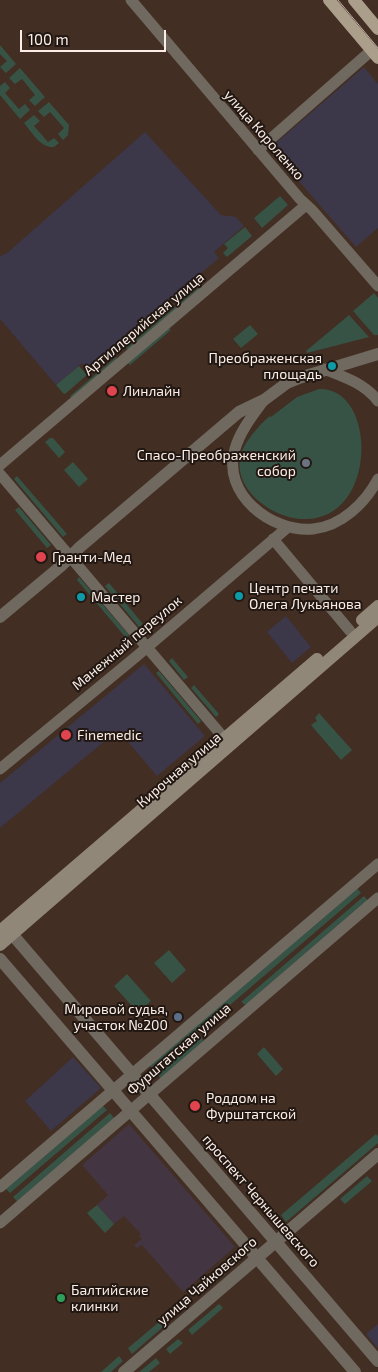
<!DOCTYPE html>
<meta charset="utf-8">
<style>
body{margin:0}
#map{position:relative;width:378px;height:1372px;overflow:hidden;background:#422e22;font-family:"Exo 2",sans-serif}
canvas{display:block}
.scale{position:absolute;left:20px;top:30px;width:146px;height:22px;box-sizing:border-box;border:2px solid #fceee6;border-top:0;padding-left:6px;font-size:15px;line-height:18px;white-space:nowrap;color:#fceee6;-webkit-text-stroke:4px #221813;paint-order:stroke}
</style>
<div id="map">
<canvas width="378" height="1372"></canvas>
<div class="scale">100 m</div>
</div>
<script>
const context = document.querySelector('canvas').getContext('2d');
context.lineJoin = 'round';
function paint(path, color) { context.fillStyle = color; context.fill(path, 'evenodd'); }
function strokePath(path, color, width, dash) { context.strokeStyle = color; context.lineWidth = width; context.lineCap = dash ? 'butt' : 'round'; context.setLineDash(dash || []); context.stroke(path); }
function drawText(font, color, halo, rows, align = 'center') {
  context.font = font + ' "Exo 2",sans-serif'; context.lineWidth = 4; context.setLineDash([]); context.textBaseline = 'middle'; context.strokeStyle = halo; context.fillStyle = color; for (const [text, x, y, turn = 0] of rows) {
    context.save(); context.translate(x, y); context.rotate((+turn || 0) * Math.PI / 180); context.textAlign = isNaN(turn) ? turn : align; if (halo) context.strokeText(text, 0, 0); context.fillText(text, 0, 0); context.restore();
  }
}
const commercial = new Path2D(`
 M364 67 378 84V228L356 247 270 148Z
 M145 132 221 215 236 217 244 226 214 252 219 258 95 363 88 369 82 363 56 385 0 319V256L7 253Z
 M286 616 311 647 292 663 267 632Z
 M144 664 205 736 157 776 118 730 0 828V783Z
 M73 1057 101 1088 51 1131 25 1101Z
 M378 1324V1348L366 1334Z`);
const industrial = new Path2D(`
 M129 1124 235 1247 183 1292 142 1245 137 1248 134 1245 142 1239 139 1236 141 1234 124 1216 114 1224 97 1205 108 1195 82 1165Z`);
const green = new Path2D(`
 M0 45 16 64 6 73 0 67 7 61 0 54Z
 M20 68 45 97 35 106 29 100 35 95 22 79 15 84 9 78Z
 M5 82 10 88 5 93 19 109 25 104 30 110 20 119 0 95V86Z
 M49 102 69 125 68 135 63 140 58 134 64 128 50 112 44 117 38 111Z
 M34 115 40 121 34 126 48 142 54 138 59 143 54 147C41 148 32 133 24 123Z
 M280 196 288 205 262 228 254 218Z
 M245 227 252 236 227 257 223 253 228 248 224 244Z
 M199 287 200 289 128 350 126 348Z
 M374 293 378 298V335H374L353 311Z
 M349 315 369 337 307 353 306 351Z
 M250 325 258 334 241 348 233 339Z
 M169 328 171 330 130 365 128 363Z
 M116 357 117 359 71 398 70 396Z
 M79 366 87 375 65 394 63 393 56 385Z
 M319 389C378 387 378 521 304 519 273 519 231 489 241 454 245 441 261 423 270 416L271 417 297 397Z
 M50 438H53L65 452 59 458 45 442Z
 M73 462 88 479 79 487 64 470Z
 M17 476 67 534 63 537 14 479Z
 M19 507 51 545 47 548 15 510Z
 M79 577 129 635 126 638 77 580Z
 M109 583 143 624 139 627 105 586Z
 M172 658 188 677 184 680 169 661Z
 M159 671 201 721 198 724 156 673Z
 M194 685 219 714 216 717 191 688Z
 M319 713 352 750 341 760 311 725 317 721 315 718Z
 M356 887 361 893 154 1070 149 1065Z
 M364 896 369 902 247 1006 241 1002Z
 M169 950 186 970 172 983 154 963Z
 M127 974 151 1001 138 1013 114 986Z
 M201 1036 204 1043 161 1079 157 1074Z
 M264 1047 283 1069 276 1076 257 1054Z
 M102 1105 107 1110 10 1193 5 1188Z
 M110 1113 115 1119 18 1202 13 1197Z
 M376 1134 378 1136V1143L286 1222 281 1215Z
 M367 1176 372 1181 345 1204 340 1199Z
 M97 1205 114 1224 105 1233 87 1213Z
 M232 1258 236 1264 216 1282 211 1277Z
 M219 1304 223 1308 192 1335 188 1330Z
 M159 1322 163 1327 132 1354 128 1348Z
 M178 1339 183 1343 170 1354 166 1349Z
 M119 1356 123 1361 111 1372H101Z
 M156 1358 160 1363 149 1372H139Z`);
const minor = new Path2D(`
 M131 0 300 199 312 210 378 286
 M258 150 372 50
 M324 369C344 377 364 383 378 401
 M264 400C253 415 240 431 235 449 221 494 272 533 313 529 342 526 365 503 378 479
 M0 465 306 205
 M0 474 229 744
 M273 539 350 631
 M0 769 138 655 288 527
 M0 1187 378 864
 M0 1223 378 898`);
const tertiary = new Path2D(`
 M0 617 61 566 80 547 239 412 264 400 287 383 299 378 378 354
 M2 934H12L378 1361
 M0 959 355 1372
 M124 1372 378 1154`);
const secondary = new Path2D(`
 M362 620 378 606
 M0 931 317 659
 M0 945 378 617`);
const primary = new Path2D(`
 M329 0 378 58
 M354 0 378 29`);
const tram = new Path2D(`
 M338 0 378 48`);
const markers = [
 [332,366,5,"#0f9aa8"],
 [112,391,6,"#e0444e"],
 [306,463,5,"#6b7280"],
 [41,557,6,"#e0444e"],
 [239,596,5,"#0f9aa8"],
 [81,597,5,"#0f9aa8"],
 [66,735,6,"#e0444e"],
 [178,1017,5,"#5c6f8a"],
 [195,1106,6,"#e0444e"],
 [61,1298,5,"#2e9e5b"]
];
const streetNames = [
 ["улица Короленко",264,135,49],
 ["Артиллерийская улица",144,324,-40],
 ["Манежный переулок",127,643,-40],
 ["Кирочная улица",179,770,-41],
 ["Фурштатская улица",179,1049,-41],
 ["проспект Чернышевского",261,1201,49],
 ["улица Чайковского",207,1281,-41]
];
const poiNames = [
 ["Преображенская",322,358,"right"],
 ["площадь",322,374,"right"],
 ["Линлайн",123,391],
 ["Спасо-Преображенский",296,455,"right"],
 ["собор",296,471,"right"],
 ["Гранти-Мед",52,557],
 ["Центр печати",249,588],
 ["Олега Лукьянова",249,604],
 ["Мастер",91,597],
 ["Finemedic",77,735],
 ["Мировой судья,",168,1009,"right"],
 ["участок №200",168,1025,"right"],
 ["Роддом на",206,1098],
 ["Фурштатской",206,1114],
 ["Балтийские",71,1290],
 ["клинки",71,1306]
];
paint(commercial, '#3c3749');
paint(industrial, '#443542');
paint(green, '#375345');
strokePath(minor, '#6f6960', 11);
strokePath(tertiary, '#6f6960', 12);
strokePath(secondary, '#918778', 12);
strokePath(primary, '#ab9e8b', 12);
strokePath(tram, '#c3b3aa', 1);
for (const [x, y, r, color] of markers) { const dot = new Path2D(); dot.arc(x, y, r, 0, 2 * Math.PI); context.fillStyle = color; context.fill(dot); strokePath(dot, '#221813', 2); }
drawText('14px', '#fceee6', '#221813', streetNames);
drawText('14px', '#fceee6', '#221813', poiNames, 'left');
</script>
